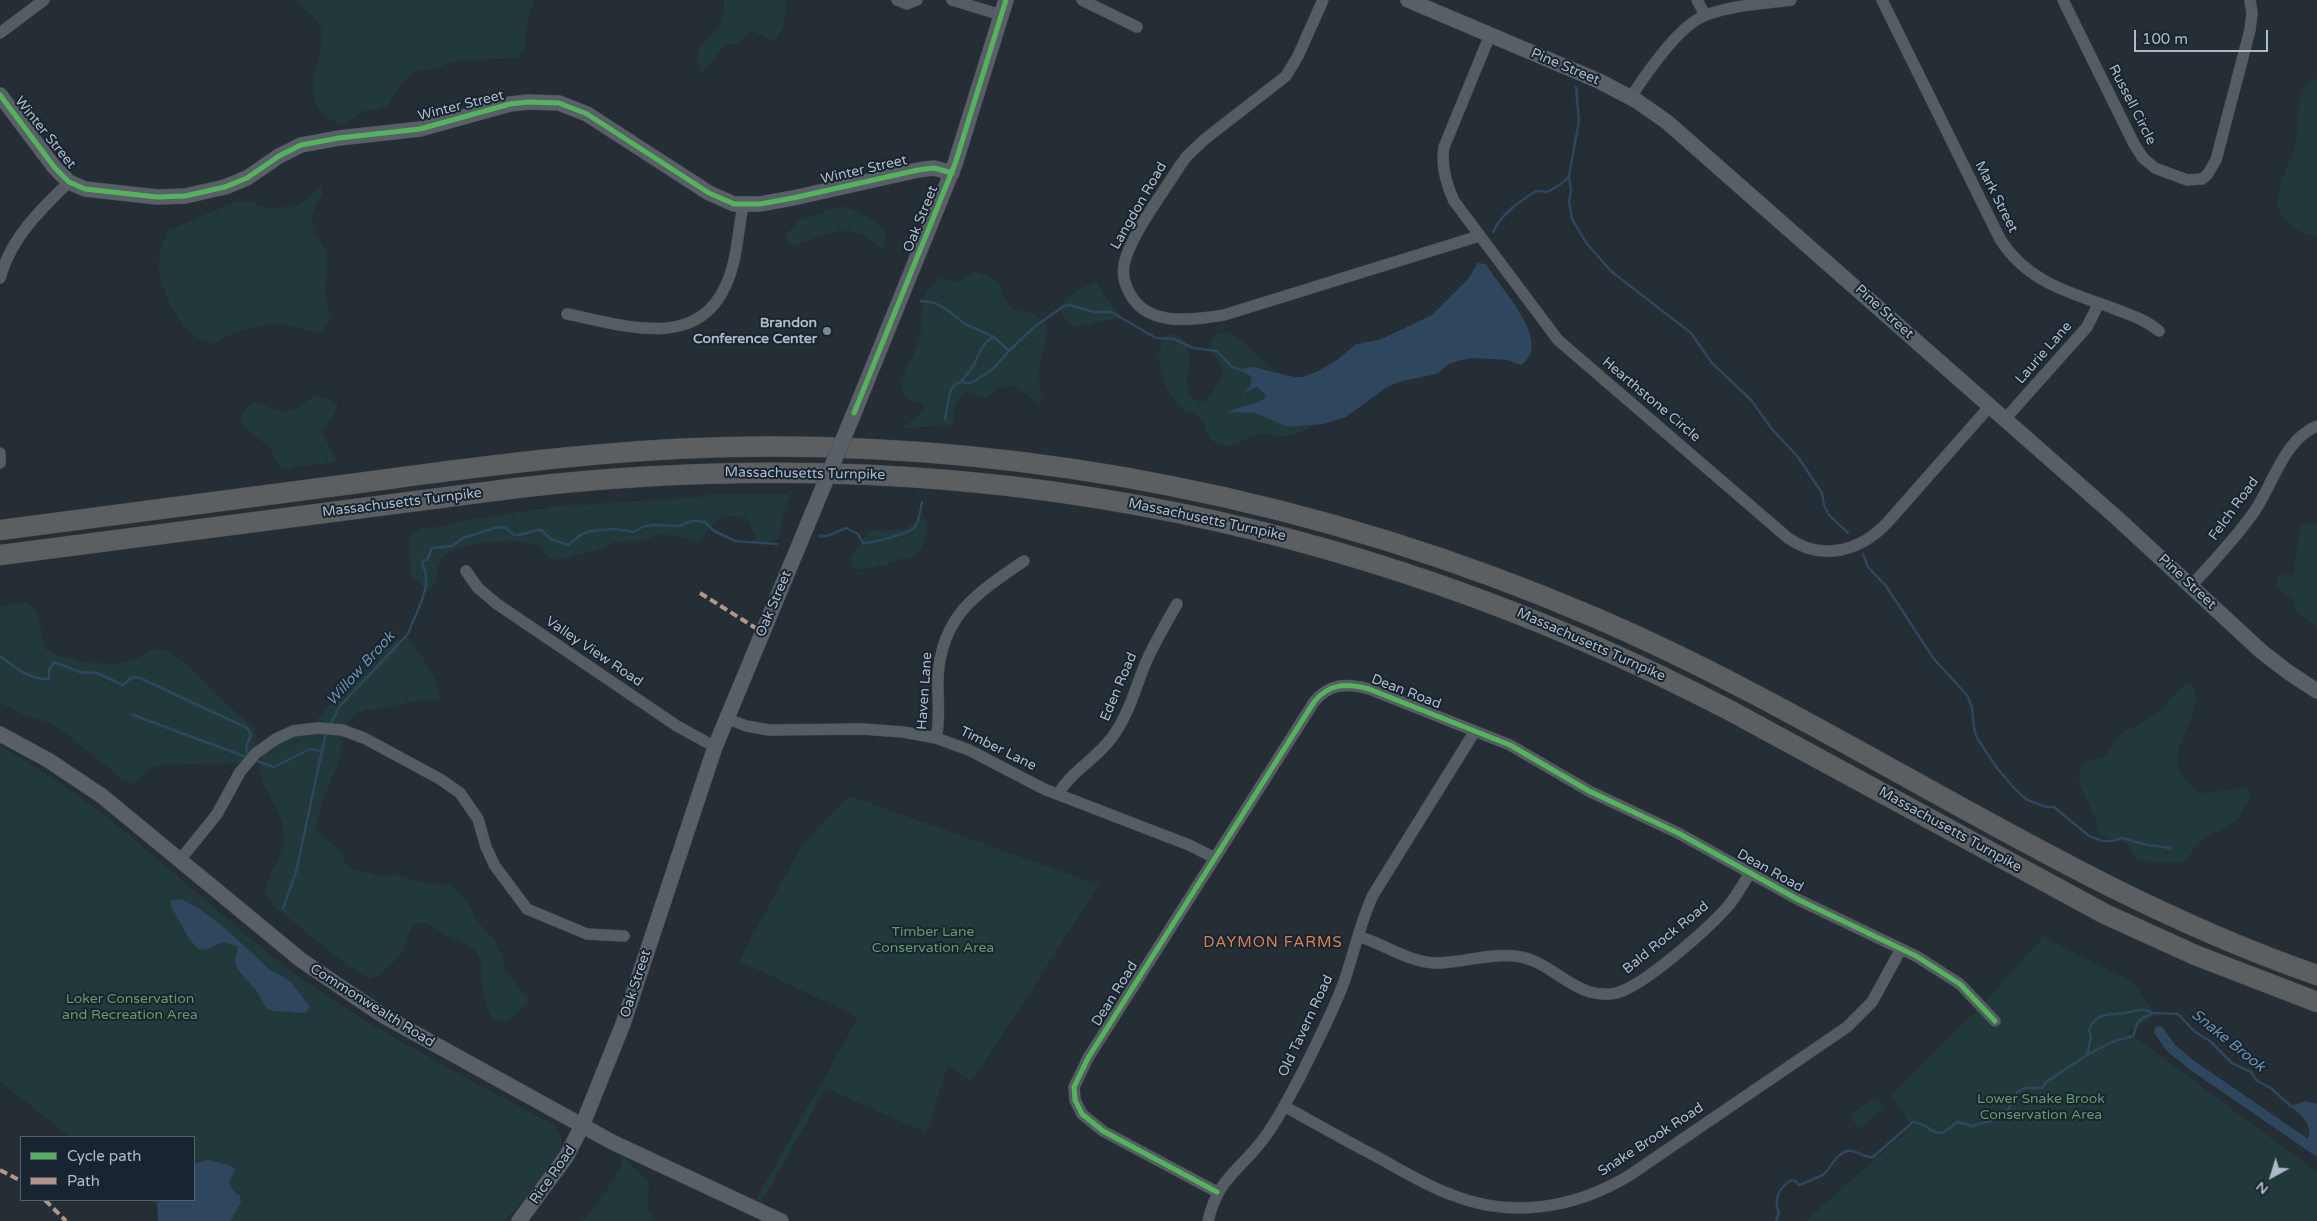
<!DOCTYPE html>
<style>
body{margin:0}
#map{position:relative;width:2317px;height:1221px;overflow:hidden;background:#252d35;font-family:"Varela Round",sans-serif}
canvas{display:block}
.legend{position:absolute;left:20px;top:1136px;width:175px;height:65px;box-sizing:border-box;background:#18242f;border:1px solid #54606c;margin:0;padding:6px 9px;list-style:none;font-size:15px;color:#adbac7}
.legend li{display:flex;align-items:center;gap:10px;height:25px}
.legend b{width:25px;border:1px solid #54606c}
.north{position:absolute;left:2247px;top:1151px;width:50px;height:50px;-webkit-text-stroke:4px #18242f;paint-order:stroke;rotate:219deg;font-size:14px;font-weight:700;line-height:20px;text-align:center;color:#adbac7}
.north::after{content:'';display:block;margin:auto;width:18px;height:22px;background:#adbac7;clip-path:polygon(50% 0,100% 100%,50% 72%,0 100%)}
.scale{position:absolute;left:2134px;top:30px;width:134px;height:22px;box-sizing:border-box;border:2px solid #adbac7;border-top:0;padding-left:6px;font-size:15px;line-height:18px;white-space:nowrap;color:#adbac7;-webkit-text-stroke:4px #18242f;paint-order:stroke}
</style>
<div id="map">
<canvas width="2317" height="1221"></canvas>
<ul class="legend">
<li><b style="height:6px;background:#56b35d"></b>Cycle path</li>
<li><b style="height:6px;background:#b2968c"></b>Path</li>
</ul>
<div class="north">N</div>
<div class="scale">100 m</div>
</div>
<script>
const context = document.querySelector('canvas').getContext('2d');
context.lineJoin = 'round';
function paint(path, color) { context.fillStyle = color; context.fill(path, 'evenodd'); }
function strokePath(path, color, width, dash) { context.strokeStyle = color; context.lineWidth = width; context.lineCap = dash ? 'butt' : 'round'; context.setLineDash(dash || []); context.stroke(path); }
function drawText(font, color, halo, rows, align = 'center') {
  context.font = font + ' "Varela Round",sans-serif'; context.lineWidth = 4; context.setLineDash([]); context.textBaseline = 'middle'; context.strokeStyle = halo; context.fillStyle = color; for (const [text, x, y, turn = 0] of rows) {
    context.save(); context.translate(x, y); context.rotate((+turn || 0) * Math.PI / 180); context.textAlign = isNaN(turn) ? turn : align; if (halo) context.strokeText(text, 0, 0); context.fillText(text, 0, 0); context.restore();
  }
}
const green = new Path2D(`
 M296 0H534L525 32 524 52 517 58 456 61 433 69 413 72 401 85 388 106 364 111 345 125C327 119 319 117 314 96 308 73 327 51 321 28 318 18 302 9 296 0Z
 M725 0H786C786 17 786 28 774 41L751 31 737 44H726L703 73 701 72C690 47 708 43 720 24 724 17 724 8 725 0Z
 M2317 79V236C2300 236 2280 221 2277 204 2275 188 2293 158 2296 141 2299 124 2296 103 2305 88 2308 83 2312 80 2317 79Z
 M323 184C325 199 309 209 312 224 314 235 324 244 327 255 329 266 325 275 325 286 325 306 337 313 321 332 304 334 294 322 274 324 260 325 245 329 233 334 225 336 219 342 211 342 183 341 159 289 159 264 159 253 163 242 167 231L237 201 252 202 266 208 295 207 302 203Z
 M843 207 855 210 884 228 885 248 883 249C858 228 845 226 814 238 806 241 801 245 792 246L787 240 786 235 798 221 832 209Z
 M974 272C1009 277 997 297 1014 309 1018 312 1021 311 1025 311 1035 313 1041 319 1047 326 1047 343 1038 362 1039 377 1040 390 1044 393 1038 407 1030 396 1017 381 1001 388 994 391 990 396 983 398L968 392C959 396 956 401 953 411L956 420 952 425C934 425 917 429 899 428L908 424 924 410 922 404 914 402 902 393C901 370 915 356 920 337 923 323 921 307 926 294 929 288 933 283 939 279L944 278 954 283Z
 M1097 283 1109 302 1123 318 1071 327 1062 313 1061 305C1072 295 1081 285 1097 283Z
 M1226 332C1238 335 1266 363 1277 373L1265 368 1239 369 1252 377V382L1244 392 1257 387 1264 393 1266 397 1262 401 1229 412 1255 413 1288 427 1314 425C1303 431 1291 438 1278 436 1273 436 1268 434 1263 434 1247 435 1235 450 1219 444 1200 438 1208 410 1187 412 1167 396 1150 362 1164 337L1174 333C1204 350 1177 376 1192 399L1204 403C1213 392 1220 384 1223 371L1210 348 1211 339 1217 334Z
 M315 396C352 400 333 414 322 433 326 443 335 452 336 462L280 469 270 448 246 429 241 420C243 411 246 406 254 402 289 413 283 419 315 396Z
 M792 491 784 510 779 539 763 543 758 542 747 519C720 509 712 525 698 544L679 536 659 534 644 541 615 542 596 551 556 560 549 557 538 545C516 538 455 541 441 560 433 571 441 582 428 590L411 576 409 536 424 528 444 527 461 521 560 506 703 497 710 494H784Z
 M924 517C930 529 923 550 913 558H904L886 565 862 569H855L850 564 851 556 869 531 903 530Z
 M2308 522 2317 525V628L2296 610 2293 600 2276 586 2278 575H2293L2301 526Z
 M28 602 37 611 45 649 59 656 89 663 119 664 135 659 152 650 165 649 188 665 211 690 255 729C258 741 251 758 239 763L155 765 136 782 123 781 89 751 52 724 22 714 0 703V606Z
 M408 638C418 649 443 685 439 700L413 701 380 709H368L358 713 346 723 338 764 325 795 316 824 317 831 342 852 346 864 354 870 385 876 394 874 427 884 452 885 462 895 479 923 492 937 501 952 505 970 527 997V1004C486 1049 482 994 481 962 475 946 465 944 452 938 441 933 432 924 420 922 407 929 409 938 403 951 399 958 379 977 371 979 347 968 316 940 294 922 289 917 281 914 276 908 271 903 265 897 266 889 269 867 289 850 283 827 277 802 252 779 262 752L299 735 314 723 337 696 347 689 381 654 396 641Z
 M2186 684 2193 685C2209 726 2147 751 2199 793 2215 794 2236 786 2248 789L2251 794 2241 815 2230 825 2200 840 2187 860 2180 863 2139 861 2132 854 2127 843 2109 838 2099 832 2094 816 2079 784 2081 764 2106 755 2120 735 2161 711 2177 691Z
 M0 747C107 803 189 892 284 965 367 1029 463 1075 554 1125 559 1131 563 1138 561 1146 557 1163 517 1208 504 1221H177L150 1200H194V1137H71L0 1082Z
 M850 796 1099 885 972 1082 948 1066 926 1133 826 1088 761 1203 756 1200 858 1017 739 961 801 846Z
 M2044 937 2133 982 2155 1015 2128 1032 2317 1172V1221H1805L1912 1127 1891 1096 1975 1012Z
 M1876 1097 1884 1109 1858 1128 1850 1115Z
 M624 1156 630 1165 649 1182 648 1210 656 1221H582C600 1203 615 1180 624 1156Z`);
const water = new Path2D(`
 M1477 263 1486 264C1498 286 1555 342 1521 365L1507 360 1473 358 1461 360 1449 364 1437 374 1402 381 1387 387 1346 417 1324 424 1288 427 1255 413 1228 412C1240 405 1256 406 1266 397L1264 393 1257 387 1243 393 1250 386 1252 377 1238 369 1255 367 1293 377H1303L1316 372 1337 360 1356 344 1379 340 1432 315 1469 278Z
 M181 899 197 907 226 929 270 970 290 981 310 1007 305 1013 273 1011 266 1008 256 990 238 970 235 962 238 947C215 935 217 952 198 949L188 937 171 906V901Z
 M2306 1101 2317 1104V1151L2303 1141 2308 1139C2313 1123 2301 1115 2290 1106Z
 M209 1160 231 1166 235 1169 229 1183 234 1192 240 1196 241 1203 230 1221H158L157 1204 160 1200H194V1164Z`);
const stream = new Path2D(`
 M1569 176 1571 191 1569 201 1572 219 1587 244 1612 272 1691 333 1711 362 1751 400 1771 428 1798 457 1822 493 1824 505 1829 515 1848 533
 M1493 232C1502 213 1519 202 1536 191L1548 192C1555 187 1565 183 1569 176L1579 121 1576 87
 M921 301 935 303 946 309 965 324 994 337 1009 351
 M960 382C965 377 970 372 973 366 979 356 982 341 994 337
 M945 419 950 392 954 385 960 382 971 383 992 370 1009 351 1033 328 1064 306 1070 305 1094 312H1111L1156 338 1174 339 1193 348 1217 351 1232 367 1238 369
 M819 536H827L846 528 858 534 863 543C870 544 910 533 914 528 920 522 920 510 922 502
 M1863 554 1868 567 1886 586 1934 659 1967 695 1972 708 1974 728 1977 738 1997 768 2014 788 2027 800 2046 807H2054L2089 836 2102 841H2112L2122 838 2143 844 2170 848
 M0 656C14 667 30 680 49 679V670L54 662 80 672 97 673 123 685 132 677 140 678 247 728 251 735 246 746 248 755
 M133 715 246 757
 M330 725 339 707 408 634C416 610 434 588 422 563L424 560H427L432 548 452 546 463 538 498 527 506 528 514 535C525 536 531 530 541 530L551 539 568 545 582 534 592 531 614 529 634 532 642 527 653 525 680 526 691 521H698L705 522 714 531 735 541 777 544
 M254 760 274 767 310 749 321 751
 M283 908 296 872 326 732
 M2087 1055 2091 1037 2089 1030C2095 1010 2115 1016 2130 1012 2139 1010 2144 1008 2153 1013
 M1776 1221 1779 1213C1773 1200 1779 1188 1791 1180L1795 1181 1799 1185C1802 1184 1822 1176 1824 1174 1831 1167 1836 1154 1847 1151 1856 1149 1863 1158 1873 1157L1913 1122C1925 1122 1932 1134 1940 1133 1947 1132 1952 1125 1958 1122L1972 1126 2004 1117 2017 1092 2025 1088H2042L2046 1082 2087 1055 2112 1042 2133 1036 2138 1022 2144 1017 2153 1013 2178 1014 2194 1031 2210 1041 2232 1063 2251 1072 2256 1080 2272 1089 2292 1107`);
const canal = new Path2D(`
 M2159 1031 2171 1048 2193 1066 2317 1151`);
const street = new Path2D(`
 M897 0 907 4 917 0
 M952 0 1001 15
 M1082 0 1137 27
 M1323 0 1298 56 1286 76 1205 139 1187 156 1179 167C1163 193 1136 228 1126 257 1122 268 1123 280 1128 290 1145 328 1191 320 1224 315L1479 236
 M1697 0 1705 15
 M1882 0 2000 239C2028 283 2069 292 2115 309 2131 315 2146 320 2159 331
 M2063 0 2134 144 2143 158 2155 168 2187 180 2202 179 2207 175 2216 160 2250 30 2252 13 2250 0
 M0 33 44 0
 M1490 35 1444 147C1441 165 1446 184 1454 201L1558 340 1788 538C1822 562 1860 551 1887 523L1990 406
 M1631 97C1646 74 1679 26 1704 16 1731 5 1763 4 1791 0
 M0 278C10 239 41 209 69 182
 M567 314C620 324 695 352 725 287 737 263 738 231 743 205
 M2005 419 2087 327 2099 303
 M0 453V463
 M466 571 478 588 497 604 677 726 715 747
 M2191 586C2213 562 2235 539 2254 512 2273 485 2283 440 2317 426
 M726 718 746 726 769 730 863 729 903 732 936 738 969 750 1044 789 1189 845 1215 858
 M936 738C941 717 937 697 938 676 942 615 977 593 1024 561
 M1058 794C1072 770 1100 757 1115 733 1130 711 1136 686 1146 662 1155 642 1166 623 1177 604
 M180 860 217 814 240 772 256 753 276 739 293 731 318 728 342 730 364 738 440 779 460 793 478 819 486 847 495 866 527 909 587 934 624 936
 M1358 936C1384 944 1408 962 1436 963 1463 963 1489 953 1515 956 1545 959 1563 984 1590 992 1598 994 1608 995 1616 993 1643 987 1710 927 1729 905 1737 895 1743 884 1750 873
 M1284 1106C1316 1124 1348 1142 1381 1159 1404 1172 1427 1186 1452 1195 1512 1219 1576 1208 1630 1175L1847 1027 1872 1002 1901 949
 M1217 1192 1103 1131 1082 1114 1075 1100 1074 1087 1088 1058 1314 702C1329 683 1347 683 1369 689L1510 745 1589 791 1678 833 1799 900 1916 956 1960 984 1995 1021
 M1208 1221C1218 1176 1243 1169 1267 1134 1280 1116 1290 1095 1301 1075 1316 1044 1332 1014 1344 982 1354 953 1360 923 1373 895L1475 731`);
const secondary = new Path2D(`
 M1408 0 1599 81 1637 101 1667 122 2117 518 2262 652 2288 672 2317 691
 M0 95 55 168 69 182 85 189 157 197 185 196 225 187 247 178 279 156 301 145 339 138 420 129 510 104 528 102 559 103 587 114 709 193 734 204H760L793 198 918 170 934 168 952 173
 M854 413 955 164 1006 0
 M0 734 48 760 102 796 301 960 382 1015 612 1142 781 1221
 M519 1221 566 1157 582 1126 623 1024 715 747 814 509`);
const highway = new Path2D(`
 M0 530C117 514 234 499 351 484 476 467 601 450 728 447 1026 441 1322 500 1596 618 1843 724 2062 887 2317 975
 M0 555 517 488C947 438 1345 511 1729 710L2105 914 2195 955 2317 1002`);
const secondaryBridge = new Path2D(`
 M814 509 854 413`);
const quiet = new Path2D(`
 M700 593 762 632
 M0 1170 21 1181
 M45 1200 66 1221`);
const cycleway = new Path2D(`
 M0 95 55 168 69 182 85 189 157 197 185 196 225 187 247 178 279 156 301 145 339 138 420 129 510 104 528 102 559 103 587 114 709 193 734 204H760L793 198 918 170 934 168 952 173
 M854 413 955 164 1006 0
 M1217 1192 1103 1131 1082 1114 1075 1100 1074 1087 1088 1058 1314 702C1329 683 1347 683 1369 689L1510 745 1589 791 1678 833 1799 900 1916 956 1960 984 1995 1021`);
const markers = [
 [827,331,5,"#7d8994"]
];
const streetNames = [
 ["Pine Street",1565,67,23],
 ["Russell Circle",2132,105,63],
 ["Winter Street",461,106,-14],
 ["Winter Street",45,133,51],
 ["Winter Street",864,170,-13],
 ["Mark Street",1996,197,63],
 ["Langdon Road",1139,206,-60],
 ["Oak Street",921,219,-68],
 ["Pine Street",1884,312,42],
 ["Laurie Lane",2044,353,-49],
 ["Hearthstone Circle",1651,400,40],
 ["Massachusetts Turnpike",805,474,1],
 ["Massachusetts Turnpike",402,503,-7],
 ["Felch Road",2234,509,-54],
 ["Massachusetts Turnpike",1207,520,12],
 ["Pine Street",2187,582,43],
 ["Oak Street",774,604,-67],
 ["Massachusetts Turnpike",1591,645,24],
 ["Valley View Road",594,652,34],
 ["Eden Road",1119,687,-67],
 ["Haven Lane",925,691,-86],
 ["Dean Road",1406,692,21],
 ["Timber Lane",998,749,26],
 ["Massachusetts Turnpike",1950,830,29],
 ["Dean Road",1770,871,29],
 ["Bald Rock Road",1666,938,-39],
 ["Oak Street",636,984,-72],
 ["Dean Road",1115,994,-58],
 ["Commonwealth Road",372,1006,32],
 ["Old Tavern Road",1306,1026,-65],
 ["Snake Brook Road",1651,1140,-33],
 ["Rice Road",553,1175,-55]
];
const poiNames = [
 ["Brandon",817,323],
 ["Conference Center",817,339]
];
const parkNames = [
 ["Timber Lane",933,932],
 ["Conservation Area",933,948],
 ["Loker Conservation",130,999],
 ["and Recreation Area",130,1015],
 ["Lower Snake Brook",2041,1099],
 ["Conservation Area",2041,1115]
];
const waterNames = [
 ["Willow Brook",361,669,-48],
 ["Snake Brook",2228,1041,39]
];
const neighbourhoodNames = [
 ["DAYMON FARMS",1273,943]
];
paint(green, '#22393b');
paint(water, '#2e465e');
strokePath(stream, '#2e465e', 2.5);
strokePath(canal, '#2e465e', 10);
strokePath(street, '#43494f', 12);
strokePath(secondary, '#43494f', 16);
strokePath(highway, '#414950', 21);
strokePath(street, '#555c62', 11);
strokePath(secondary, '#595f67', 15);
strokePath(highway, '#5b5f62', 20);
strokePath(secondaryBridge, '#43494f', 16, []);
strokePath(secondaryBridge, '#595f67', 15);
strokePath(quiet, '#b2968c', 4, [8, 4]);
strokePath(cycleway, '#56b35d', 5);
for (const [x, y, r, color] of markers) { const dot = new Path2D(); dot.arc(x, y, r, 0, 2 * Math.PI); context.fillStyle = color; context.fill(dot); strokePath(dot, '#18242f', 2); }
drawText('14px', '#adbac7', '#18242f', streetNames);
drawText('bold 14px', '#adbac7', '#18242f', poiNames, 'right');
drawText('14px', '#629a6a', '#18242f', parkNames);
drawText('italic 15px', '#6a8eae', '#18242f', waterNames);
context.letterSpacing = '1px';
drawText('15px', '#dd8152', '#18242f', neighbourhoodNames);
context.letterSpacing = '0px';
</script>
